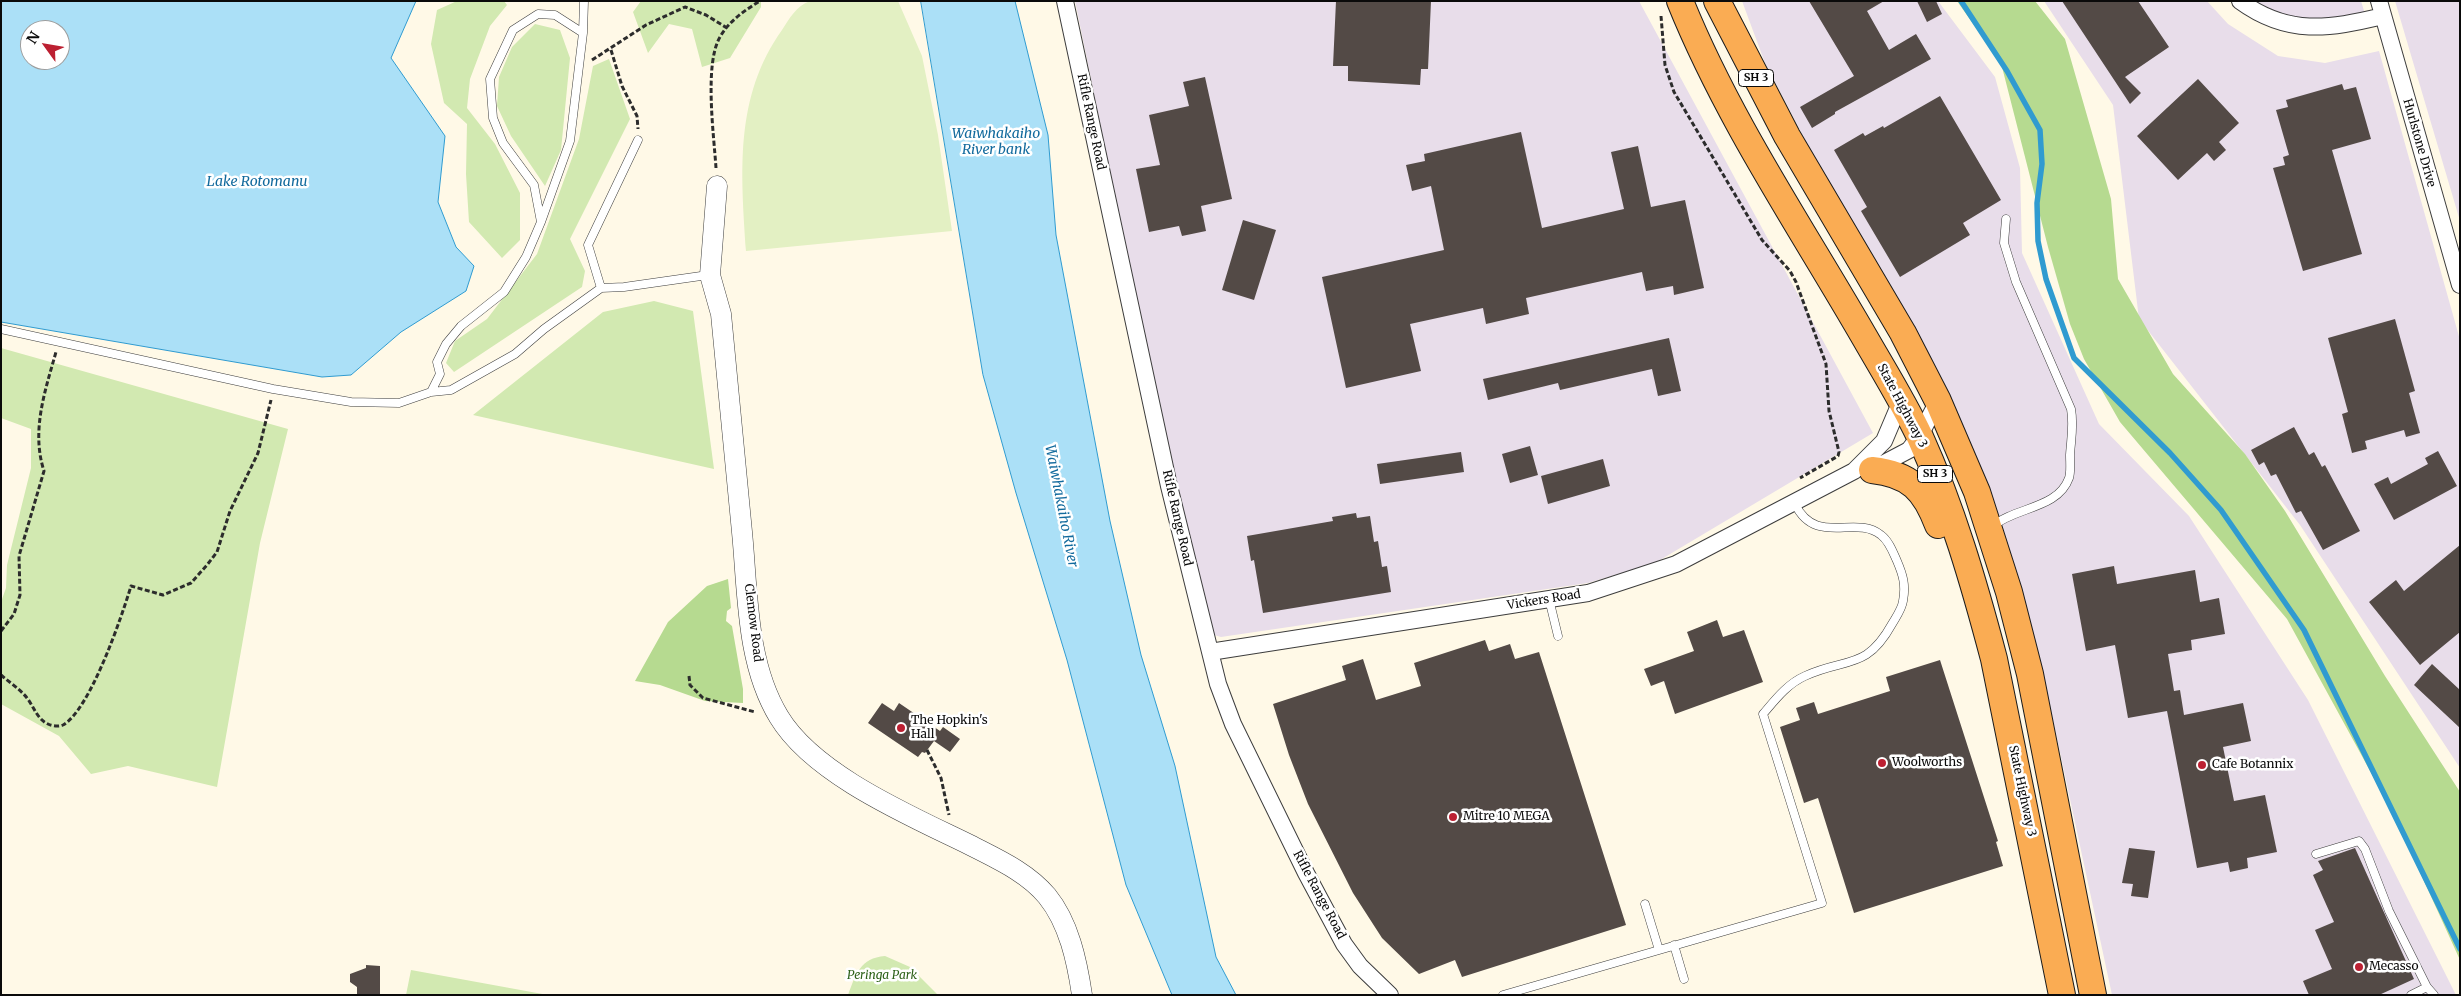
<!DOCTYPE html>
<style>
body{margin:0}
#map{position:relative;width:2461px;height:996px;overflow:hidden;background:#fff9e7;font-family:Merriweather,serif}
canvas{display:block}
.frame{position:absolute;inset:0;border:2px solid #0a0a0a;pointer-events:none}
.north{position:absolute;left:20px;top:20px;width:50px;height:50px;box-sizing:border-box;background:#fff;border:1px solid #9d9d9d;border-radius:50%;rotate:302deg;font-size:14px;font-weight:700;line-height:20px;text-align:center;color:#0a0a0a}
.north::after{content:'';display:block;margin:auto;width:18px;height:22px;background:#bc2032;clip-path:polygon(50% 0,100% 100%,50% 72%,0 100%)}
</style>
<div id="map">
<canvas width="2461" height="996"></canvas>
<div class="frame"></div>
<div class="north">N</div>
</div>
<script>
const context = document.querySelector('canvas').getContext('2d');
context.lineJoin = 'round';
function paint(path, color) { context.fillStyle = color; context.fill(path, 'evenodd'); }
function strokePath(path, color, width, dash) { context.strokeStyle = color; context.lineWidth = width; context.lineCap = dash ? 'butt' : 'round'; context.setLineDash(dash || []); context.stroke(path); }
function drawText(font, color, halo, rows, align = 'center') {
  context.font = font + ' Merriweather,serif'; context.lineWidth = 5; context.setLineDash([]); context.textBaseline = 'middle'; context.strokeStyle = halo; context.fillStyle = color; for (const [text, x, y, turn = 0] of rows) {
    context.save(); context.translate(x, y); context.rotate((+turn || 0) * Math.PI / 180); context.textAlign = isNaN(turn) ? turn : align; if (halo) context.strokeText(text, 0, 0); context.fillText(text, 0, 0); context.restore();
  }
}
const industrial = new Path2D(`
 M1075 1H1639L1873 433 1655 563 1588 583 1221 637 1204 632Z
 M1742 1H1938L1995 77 2020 168 2022 253 2099 424 2189 516 2308 700 2456 995H2112L2043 673 1965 447 1765 63Z
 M2044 1H2207L2228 24 2278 56 2325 63 2379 51 2460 340V768L2300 525 2139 319 2113 105Z
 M2243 1H2361L2365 14 2325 22 2286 16Z
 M2395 1H2460V221Z`);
const green = new Path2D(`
 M457 1H504L507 5 490 26 470 79 467 108 495 144 520 193V240L502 258 469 222 466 174 467 124 444 103 431 44 437 10Z
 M641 1H761V7L730 58 702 67 692 29 669 24 648 53 633 12Z
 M535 24 560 30 570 58 561 150 545 186 511 136 497 106 499 77 512 47Z
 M609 59 630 119 570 239 585 271 582 287 454 372 446 363 455 341 487 319 537 254 579 139 593 66Z
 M654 301 693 311 714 469 473 415 603 312Z
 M1 348 288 429 260 543 217 787 128 766 91 774 59 736 1 704V602L6 588 7 565 31 468V429L1 418Z
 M885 956 910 967 938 995H848C856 974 860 958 885 956Z
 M411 970 548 995H406Z`);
const forest = new Path2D(`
 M1957 1H2035L2065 39 2111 199 2118 279 2173 374 2245 454 2285 511 2385 676 2460 792V960L2392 811 2287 619 2120 422 2084 359 2070 324 2048 247 2001 63Z
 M728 579 731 608 727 611 726 621 732 626 743 689V703L705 701 660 685 635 681 668 622 707 586Z`);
const pitch = new Path2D(`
 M810 1H898L922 56 938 135 952 231 746 251C741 173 734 97 782 30 790 18 796 6 810 1Z`);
const water = new Path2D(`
 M1 1H416L391 58 445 136 438 202 456 247 474 266 466 291 401 332 351 375 322 377 1 322ZM30 30H60V60H30Z
 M921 1H1015L1048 135 1056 235 1110 521 1141 655 1175 766 1216 957 1236 995H1172L1126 885 1067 660 1016 493 983 375Z`);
const stream = new Path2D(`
 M1961 1 2007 71 2040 130 2042 164 2037 203 2038 241 2046 279 2074 358 2170 453 2221 510 2304 630 2460 949`);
const building = new Path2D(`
 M1336 1H1431L1428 69H1421L1420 85 1348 81V66H1333Z
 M1809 1H1884L1867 11 1889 50 1916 34 1931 59 1835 112V114L1812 128 1800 107 1854 76Z
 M1917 1H1936L1942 14 1927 22Z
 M2062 1H2138L2169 47 2125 77 2141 93 2130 104Z
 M1205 77 1232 199 1201 206 1206 231 1182 236 1179 226 1149 232 1136 169 1160 165 1149 115 1189 106 1183 82Z
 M2198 79 2239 123 2219 142 2226 150 2214 161 2207 153 2178 180 2137 136Z
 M2342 84 2344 90 2356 87 2371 139 2332 150 2362 254 2303 271 2273 168 2285 165 2283 157 2289 155 2276 110 2288 107 2286 100Z
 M1940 96 2001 200 1963 223 1970 235 1900 277 1861 211 1867 207 1834 150 1863 133 1865 136 1883 126 1884 128Z
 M1521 132 1542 228 1624 209 1611 152 1638 146 1651 207 1685 200 1704 288 1674 295 1673 286 1646 291 1642 272 1526 298 1529 314 1486 324 1483 308 1410 324 1421 371 1346 388 1322 277 1444 250 1431 186 1412 191 1406 165 1425 161 1424 154Z
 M1243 220 1276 230 1254 300 1222 290Z
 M2395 319 2415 391 2409 393 2420 433 2406 437 2404 430 2365 441 2367 449 2352 453 2342 414 2348 412 2328 338Z
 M1669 338 1681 391 1658 396 1652 369 1560 390 1558 383 1488 400 1483 379Z
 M2294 427 2309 455 2314 452 2322 467 2325 465 2360 531 2323 550 2301 511 2296 513 2276 474 2271 476 2264 462 2259 465 2251 450Z
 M1530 446 1538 475 1510 483 1502 454Z
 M2438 451 2457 486 2394 520 2374 484 2388 477 2391 484 2428 464 2425 458Z
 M1461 452 1464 472 1380 484 1377 464Z
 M1603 459 1610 486 1548 504 1541 476Z
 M1356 513 1357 518 1370 516 1374 542 1378 541 1382 567 1387 566 1391 592 1263 613 1254 560 1251 561 1247 536 1333 521 1332 517Z
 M2460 545V632L2420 665 2369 602 2396 580 2404 591Z
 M2114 566 2117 584 2195 570 2200 602 2219 598 2225 634 2191 640 2192 650 2168 654 2174 691 2180 690 2184 715 2243 703 2251 741 2223 747 2234 801 2265 795 2277 852 2247 858 2248 868 2230 872 2228 862 2197 868 2167 711 2128 718 2115 645 2086 651 2072 574Z
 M1717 620 1723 637 1744 630 1763 682 1675 714 1664 681 1651 686 1644 669 1694 651 1687 632Z
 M1485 640 1489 651 1510 644 1515 659 1539 652 1626 925 1462 977 1455 960 1419 974 1382 938 1353 893 1308 804 1289 755 1273 704 1346 680 1342 666 1363 659 1376 700 1421 686 1414 663Z
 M1940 660 1998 841 1996 842 2003 866 1854 913 1818 798 1804 803 1780 727 1800 720 1796 708 1814 702 1818 714 1890 691 1886 677Z
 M2432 664 2460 690V728L2414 685Z
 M882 703 894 711 899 703 940 731 943 727 960 739 950 752 934 741 925 753 922 752 918 757 868 723Z
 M2129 848 2155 851 2148 898 2131 896 2133 884 2122 883Z
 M2355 848 2414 979 2379 995H2309L2303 981 2332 969 2315 930 2334 922 2313 875 2323 870 2318 861Z
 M366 965 380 966V995H357V987L350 982V974L366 968Z`);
const path = new Path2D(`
 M1661 16 1665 65 1674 92 1762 240 1790 271 1796 282 1826 364 1829 411 1839 452 1838 456 1800 478
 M611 50 622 86 637 116 638 129
 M592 60 646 25 685 7 706 15 727 28
 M716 168C714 136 704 64 720 37 729 21 745 10 760 1
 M1 631 14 614 20 595 19 556 44 471C31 431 45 391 56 352
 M1 675C9 682 20 689 27 698 34 707 37 719 48 724 52 726 59 727 63 725 90 710 122 616 131 586L163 595 191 583 207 565 217 552 230 511 258 453 271 400
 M689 676 690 685 703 698 755 712
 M927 750 941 778 949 815`);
const service = new Path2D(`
 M583 33 584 1
 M601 288 588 245 638 140
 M1 329 273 389 351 402 399 403 431 392 451 390 515 354 544 329 601 288 624 287 708 275
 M431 392 440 374 437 362 446 344 461 326 504 292 526 257 541 222 534 185 503 143 493 118 490 79 513 30 538 14 555 15 583 33 570 141 541 222
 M1993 526C2015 507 2058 509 2069 478 2071 472 2070 463 2070 455 2071 439 2074 425 2071 409L2016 282 2004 243 2006 219
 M1549 599 1558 636
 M2316 854 2359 841 2365 849 2389 911 2427 987 2434 995
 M1645 904 1659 950
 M1674 945 1684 979
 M1503 995 1822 903 1763 714C1775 700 1787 684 1805 676 1846 657 1866 671 1892 624 1896 617 1902 609 1903 601 1906 585 1903 575 1897 561 1893 552 1889 541 1881 535 1855 514 1816 547 1795 504
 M2411 995 2427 987`);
const minor = new Path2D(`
 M1065 1 1169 486 1218 684 1233 724 1306 873 1344 944 1360 966 1390 995
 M2240 1C2288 36 2329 29 2383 16
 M2379 1 2460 285
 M1871 470 1909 450 1919 437 1938 401
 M1210 652 1588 593 1676 564 1854 471 1884 441 1901 401`);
const tertiary = new Path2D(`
 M717 186 710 275 721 314C728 387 735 459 742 532 748 593 746 663 779 717 814 775 911 816 970 845 997 859 1027 872 1047 896 1069 923 1077 961 1082 995`);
const trunk = new Path2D(`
 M1680 1C1728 120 1801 227 1865 338 1884 371 1904 403 1920 437 1952 508 1974 583 1994 659L2062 995
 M1717 1 1787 136 1903 333 1938 401 1977 492 2009 592 2030 674 2093 995
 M1872 470C1910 474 1925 490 1938 525`);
const markers = [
 [901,728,5,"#bc2032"],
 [1882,763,5,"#bc2032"],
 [2202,765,5,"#bc2032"],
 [1453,817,5,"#bc2032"],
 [2359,967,5,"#bc2032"]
];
const shields = [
 [1756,78,35],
 [1935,474,35]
];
const shieldNames = [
 ["SH 3",1756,78],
 ["SH 3",1935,474]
];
const streetNames = [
 ["Rifle Range Road",1091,122,78],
 ["Hurlstone Drive",2419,143,74],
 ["State Highway 3",1902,406,62],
 ["Rifle Range Road",1177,518,77],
 ["Vickers Road",1544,600,-9],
 ["Clemow Road",753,623,83],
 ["State Highway 3",2022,791,78],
 ["Rifle Range Road",1319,895,62]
];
const poiNames = [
 ["The Hopkin's",911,721],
 ["Hall",911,735],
 ["Woolworths",1892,763],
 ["Cafe Botannix",2212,765],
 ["Mitre 10 MEGA",1463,817],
 ["Mecasso",2369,967]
];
const parkNames = [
 ["Peringa Park",882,976]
];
const waterNames = [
 ["Waiwhakaiho",996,134],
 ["River bank",996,150],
 ["Lake Rotomanu",257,182],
 ["Waiwhakaiho River",1061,506,79]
];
paint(industrial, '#e8ddea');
paint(green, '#d2e9b1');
paint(forest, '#b6da90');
paint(pitch, '#e3f0c3');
paint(water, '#abe0f7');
strokePath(water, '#309bd0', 1);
strokePath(stream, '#309bd0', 5.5);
paint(building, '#534a46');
strokePath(service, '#3d3d3d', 9);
strokePath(minor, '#3d3d3d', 18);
strokePath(tertiary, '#3d3d3d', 21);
strokePath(trunk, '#1b1b1b', 28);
strokePath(path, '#2c2c2c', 3, [5, 2.5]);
strokePath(service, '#fff', 8);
strokePath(minor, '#fff', 16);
strokePath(tertiary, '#fff', 20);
strokePath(trunk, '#faac53', 26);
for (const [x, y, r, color] of markers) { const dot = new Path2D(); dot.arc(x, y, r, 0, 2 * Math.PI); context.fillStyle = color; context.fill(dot); strokePath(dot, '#fff', 2); }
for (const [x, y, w] of shields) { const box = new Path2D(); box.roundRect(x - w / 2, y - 8.5, w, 17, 4); context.fillStyle = '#fff'; context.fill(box); strokePath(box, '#0a0a0a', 1); }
drawText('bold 11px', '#0a0a0a', null, shieldNames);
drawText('12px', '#0a0a0a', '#fff', streetNames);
drawText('12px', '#0a0a0a', '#fff', poiNames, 'left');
drawText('italic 12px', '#2e621a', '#fff', parkNames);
drawText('italic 14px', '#126a9d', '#fff', waterNames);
</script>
